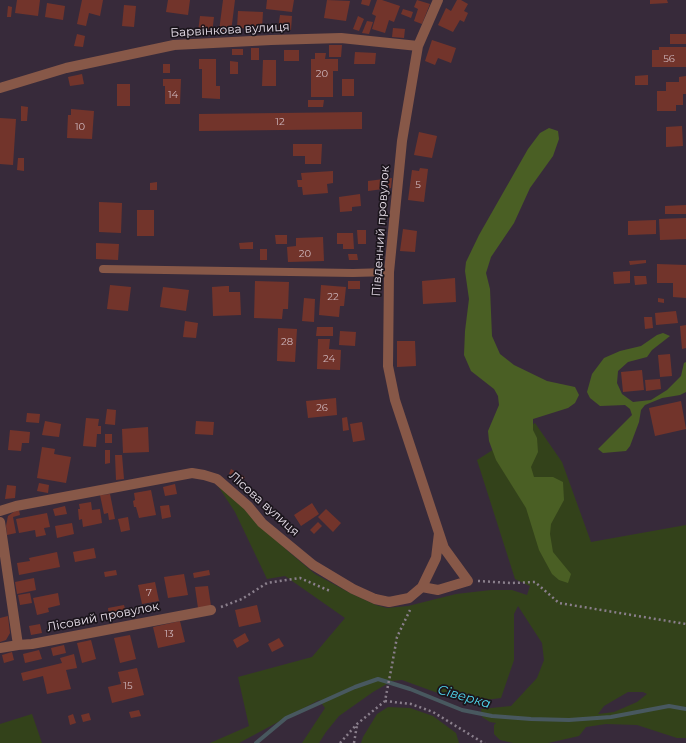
<!DOCTYPE html>
<meta charset="utf-8">
<style>
body{margin:0}
canvas{display:block;background:#372a3a}
</style>
<canvas width="686" height="743"></canvas>
<script>
const context = document.querySelector('canvas').getContext('2d');
context.lineJoin = 'round';
function paint(path, color) { context.fillStyle = color; context.fill(path, 'evenodd'); }
function strokePath(path, color, width, dash) { context.strokeStyle = color; context.lineWidth = width; context.lineCap = dash ? 'butt' : 'round'; context.setLineDash(dash || []); context.stroke(path); }
function drawText(font, color, halo, rows, align = 'center') {
  context.font = font + ' Montserrat,sans-serif'; context.lineWidth = 3.5; context.setLineDash([]); context.textBaseline = 'middle'; context.strokeStyle = halo; context.fillStyle = color; for (const [text, x, y, turn = 0] of rows) {
    context.save(); context.translate(x, y); context.rotate((+turn || 0) * Math.PI / 180); context.textAlign = isNaN(turn) ? turn : align; if (halo) context.strokeText(text, 0, 0); context.fillText(text, 0, 0); context.restore();
  }
}
const green = new Path2D(`
 M535 423 562 462 591 542 686 525V738H677L637 725 606 724 586 727 579 736 548 743H513L500 740 494 734V725L496 723 490 722 482 717 481 709 511 706 537 678 544 660 542 643 518 606 514 614V660L501 698 477 701 446 696 402 680 392 681 373 692 339 716 326 732 319 743H302L325 708 319 700 239 743H210L249 726 238 677 312 657 345 618 285 576 267 579 235 512 216 483 227 491 260 525 289 552 315 574 350 593 376 605 387 608 408 606 456 594 491 590H512L527 595 530 586 515 579 477 460ZM628 692H643L647 694 637 702 614 712 598 714 604 706Z
 M388 707 410 708 433 716 456 733 459 743H361L363 737 377 714Z
 M32 714 42 743H0V724Z`);
const forest = new Path2D(`
 M549 128 558 131 559 139 553 156 530 188 514 223 491 257 486 273 490 289 492 336 500 354 514 365 547 381 575 387 579 395 575 403 568 408 533 419V430L537 438 538 452 531 467 534 477H553L563 482 564 500 551 524 550 534 553 552 571 574 568 583 559 580 552 574 539 550 526 508 496 460 489 441 488 431 499 405 498 396 494 389 471 371 464 355 465 331 469 299 465 271 466 262 479 235 528 149 540 133Z
 M663 333 670 336 652 350 647 357 628 362 618 371 617 383 622 394 633 402 651 400 667 390 681 376 684 363 686 362V392L680 395 662 398 645 405 641 410 639 422 630 446 626 451 603 453 598 449 632 415 630 409 625 405 600 406 590 398 587 392 592 374 604 358 620 351 641 346 657 335Z`);
const stream = new Path2D(`
 M256 743 286 718 355 687 378 679 410 689 462 710 492 716 531 719 569 720 611 717 669 706 686 709`);
const building = new Path2D(`
 M17 0H40L38 16 15 13Z
 M82 0H103L100 16 89 13 86 26 77 24Z
 M168 0H190L188 15 166 12Z
 M223 0H235L231 32 219 31Z
 M267 0H294L292 12 266 9Z
 M327 0 350 1 346 21 324 18Z
 M362 0H371L369 6 361 4Z
 M377 0H382L400 6 394 22 389 20 385 33 372 29 376 16 372 14Z
 M417 0 430 4 422 24 414 21 418 9 414 7Z
 M457 0H461L468 4 464 11 468 13 464 22 460 20 453 32 438 25 446 8 451 11Z
 M650 0H667L668 3 650 4Z
 M47 3 65 6 63 20 45 17Z
 M124 5 136 6 134 27 122 26Z
 M8 6 12 7 11 17H7Z
 M403 9 413 12 411 18 401 14Z
 M238 11 263 12 262 29 237 28Z
 M280 15 292 16 291 30 278 29Z
 M200 16 214 17 212 33 198 32Z
 M358 16 364 19 359 31 353 29Z
 M367 21 373 22 369 34 362 33Z
 M393 28 405 29 404 38 392 37Z
 M77 34 85 36 83 47 74 46Z
 M670 34H686V44H670Z
 M432 40 456 48 451 63 438 58 435 65 425 61Z
 M329 45H342L341 57H329Z
 M659 47H686V67H652V50H659Z
 M251 48H259V60H251Z
 M232 49H243V55H232Z
 M284 50H299V61H284Z
 M355 52 376 53 375 64H354Z
 M315 53H326L325 59H338V71H333V97H311V59H315Z
 M199 59H216V86H220V99L202 98V69H199Z
 M263 60H276V86H262Z
 M230 61 238 62V74H230Z
 M163 64H170V73H163Z
 M82 74 84 84 70 86 68 77Z
 M648 75V85H635V76Z
 M686 76V94H683V105H676V111H657V91H666V82H679V77Z
 M163 79H181L180 104H165V86H163Z
 M342 79H354V96H342Z
 M117 84H130V106H117Z
 M308 100H324L323 107H308Z
 M21 106 28 107 27 121H21Z
 M71 109 94 111 92 139 67 138 68 115H71Z
 M362 112V129L199 131V114Z
 M0 118 16 119 13 165 0 164Z
 M682 126 683 146 666 147V127Z
 M419 132 437 136 432 158 414 155Z
 M293 144H322L321 164H305V156H293Z
 M18 158H24V171L17 170Z
 M420 168 428 169 424 202 408 200 412 170 419 171Z
 M333 171V183L327 184 328 193 303 195 302 187H298L297 180H302L301 173Z
 M392 178 391 188 368 191V181Z
 M157 182V190H150V183Z
 M360 194 361 206 352 207V211L340 212 339 197Z
 M99 202 122 203 121 233 99 232Z
 M686 205V214H665V206Z
 M137 210H154V236H137Z
 M686 218V239L660 240 659 219Z
 M656 220V234L628 235V221Z
 M403 229 417 231 415 252 400 251Z
 M357 230H366V244H358Z
 M337 233H353L354 249H343V244H337Z
 M275 235H287V244H276Z
 M323 237 324 261 288 262 287 247 296 246V238Z
 M253 242V249H240L239 243Z
 M96 243 119 244 118 260 96 259Z
 M260 249H267V260H260Z
 M348 254H357L358 260H349Z
 M646 260V263L630 265 629 261Z
 M657 264 686 265V298L673 297V283H657Z
 M630 271V283L614 284 613 272Z
 M634 276H646L647 284 635 285Z
 M455 278 456 302 423 304 422 281Z
 M255 281 289 282 288 309H283L282 319 254 318Z
 M348 281H360V289H348Z
 M110 285 131 287 128 311 107 309Z
 M321 285 346 287 344 306H340L339 317 319 315Z
 M226 286H229V292H240L241 315 213 316 212 287Z
 M163 287 189 290 186 311 160 307Z
 M304 298 315 299 314 322 302 321Z
 M658 298 664 299V303L658 302Z
 M676 311 678 323 656 325 655 313Z
 M644 317H652L653 328 645 329Z
 M185 321 198 323 196 338 183 337Z
 M686 325V348L682 349 680 326Z
 M317 327H333V336H316Z
 M278 328 297 329 295 362 277 361Z
 M340 331 356 332 355 346 339 345Z
 M318 339H330L329 349 341 350 340 370 317 369Z
 M397 341H415L416 366 397 367Z
 M670 354 672 376 660 377 658 355Z
 M642 370 644 390 623 392 621 372Z
 M660 379 661 389 646 391 645 380Z
 M336 398 337 415 308 418 306 401Z
 M681 401 686 429 655 436 649 408Z
 M107 409 116 410 115 425 105 424Z
 M27 413 40 414 39 423 26 422Z
 M347 417 349 430 343 431 342 418Z
 M86 418 99 419 98 426H101V434H97L96 447 83 446Z
 M45 421 61 424 59 437 42 435Z
 M196 421 214 422 213 435 195 434Z
 M362 422 365 440 353 442 350 424Z
 M148 427 149 452 123 453 122 429Z
 M10 430 30 432 29 443H22L21 451 8 450Z
 M105 434H112V443H105Z
 M42 447 55 449 54 454 71 457 66 483 37 478Z
 M105 450H110V463L105 464Z
 M115 455H122L124 479 116 480Z
 M231 469 245 477 242 482 229 474Z
 M39 483 49 485 48 493 37 491Z
 M175 484 177 494 165 496 163 487Z
 M7 485 16 486 15 498 5 499Z
 M151 490 156 515 139 518 136 507H134L133 501 135 500 134 493Z
 M110 494 115 519 109 520 108 513 104 514 100 495Z
 M91 502 92 510 100 509 102 523 83 527 82 519 79 520 78 509H80L79 504Z
 M312 503 319 514 301 526 294 515Z
 M169 505 171 517 162 519 160 506Z
 M65 506 67 514 55 516 53 509Z
 M326 509 341 523 333 532 318 517Z
 M19 510 20 515 13 517 16 533 7 535 6 526 8 516 15 511Z
 M47 513 50 527 44 528 46 535 36 537 35 530 19 533 16 519Z
 M128 517 130 530 121 532 118 519Z
 M318 522 322 526 314 534 310 530Z
 M72 523 74 534 57 538 55 526Z
 M94 548 96 558 75 562 73 552Z
 M57 552 60 567 19 575 17 563 30 561 29 558Z
 M116 570 117 575 105 577 104 572Z
 M209 570 210 575 194 578 193 573Z
 M184 574 188 595 168 598 164 577Z
 M34 578 36 590 17 594 15 582Z
 M155 582 159 601 142 604 138 585Z
 M208 586 211 606 198 608 195 587Z
 M30 593 32 603 20 605 18 595Z
 M58 593 60 605 48 608 49 612 37 615 33 598Z
 M124 605 126 613 109 617 108 608Z
 M257 605 261 622 239 627 235 610Z
 M8 616 10 633 6 640 0 642V618Z
 M180 621 185 642 158 648 153 627Z
 M40 624 42 633 31 635 29 626Z
 M245 633 249 641 237 648 233 640Z
 M130 635 136 659 120 663 114 638Z
 M279 638 284 646 272 652 268 644Z
 M91 640 96 659 82 663 77 643Z
 M64 645 66 653 53 656 51 648Z
 M39 650 42 659 25 663 23 654Z
 M12 652 14 660 4 663 2 655Z
 M74 654 77 668 66 670 71 689 47 694 43 676 23 681 21 673 62 663 60 658Z
 M137 668 144 695 112 703 108 687 121 684 118 672Z
 M139 710 141 716 131 718 129 712Z
 M89 713 91 720 83 722 81 715Z
 M73 714 76 723 70 725 68 716Z`);
const path = new Path2D(`
 M478 581 511 583 535 582 559 603 686 624
 M221 607 242 599 267 583 300 578 330 591
 M385 701 411 704 433 712 482 742 485 743
 M340 743 357 724 385 701 392 665 397 637 410 610
 M354 743 357 725`);
const service = new Path2D(`
 M103 269 353 273 389 272`);
const minor = new Path2D(`
 M438 0 418 46 402 141 389 272 388 366 395 400 439 533 444 548 468 581 438 590 422 587 436 558 439 533
 M0 88 66 68 174 45 271 40 341 38 418 46
 M0 511 16 506 192 473 204 475 217 479 248 506 262 523 313 565 353 589 375 599 389 602 409 598 422 587
 M0 522 18 645
 M0 648 18 645 32 644 211 610`);
const numberNames = [
 ["56",669,59],
 ["20",322,74],
 ["14",173,95],
 ["12",280,122],
 ["10",80,127],
 ["5",418,185],
 ["20",305,254],
 ["22",333,297],
 ["28",287,342],
 ["24",329,359],
 ["26",322,408],
 ["7",149,593],
 ["13",169,634],
 ["15",128,686]
];
const streetNames = [
 ["Барвінкова вулиця",230,30,-3],
 ["Південний провулок",381,231,-86],
 ["Лісова вулиця",264,504,42],
 ["Лісовий провулок",103,617,-11]
];
const waterNames = [
 ["Сіверка",464,697,16]
];
paint(green, '#33421a');
paint(forest, '#4a5f24');
strokePath(stream, '#48585f', 4);
paint(building, '#72342b');
strokePath(path, '#8a7f8c', 2.5, [2, 3]);
strokePath(service, '#875848', 8);
strokePath(minor, '#875848', 10);
drawText('10px', '#ceb7bd', null, numberNames);
drawText('12px', '#ece3ee', '#1b151c', streetNames);
drawText('italic 13px', '#51d8ef', '#1b151c', waterNames);
</script>
